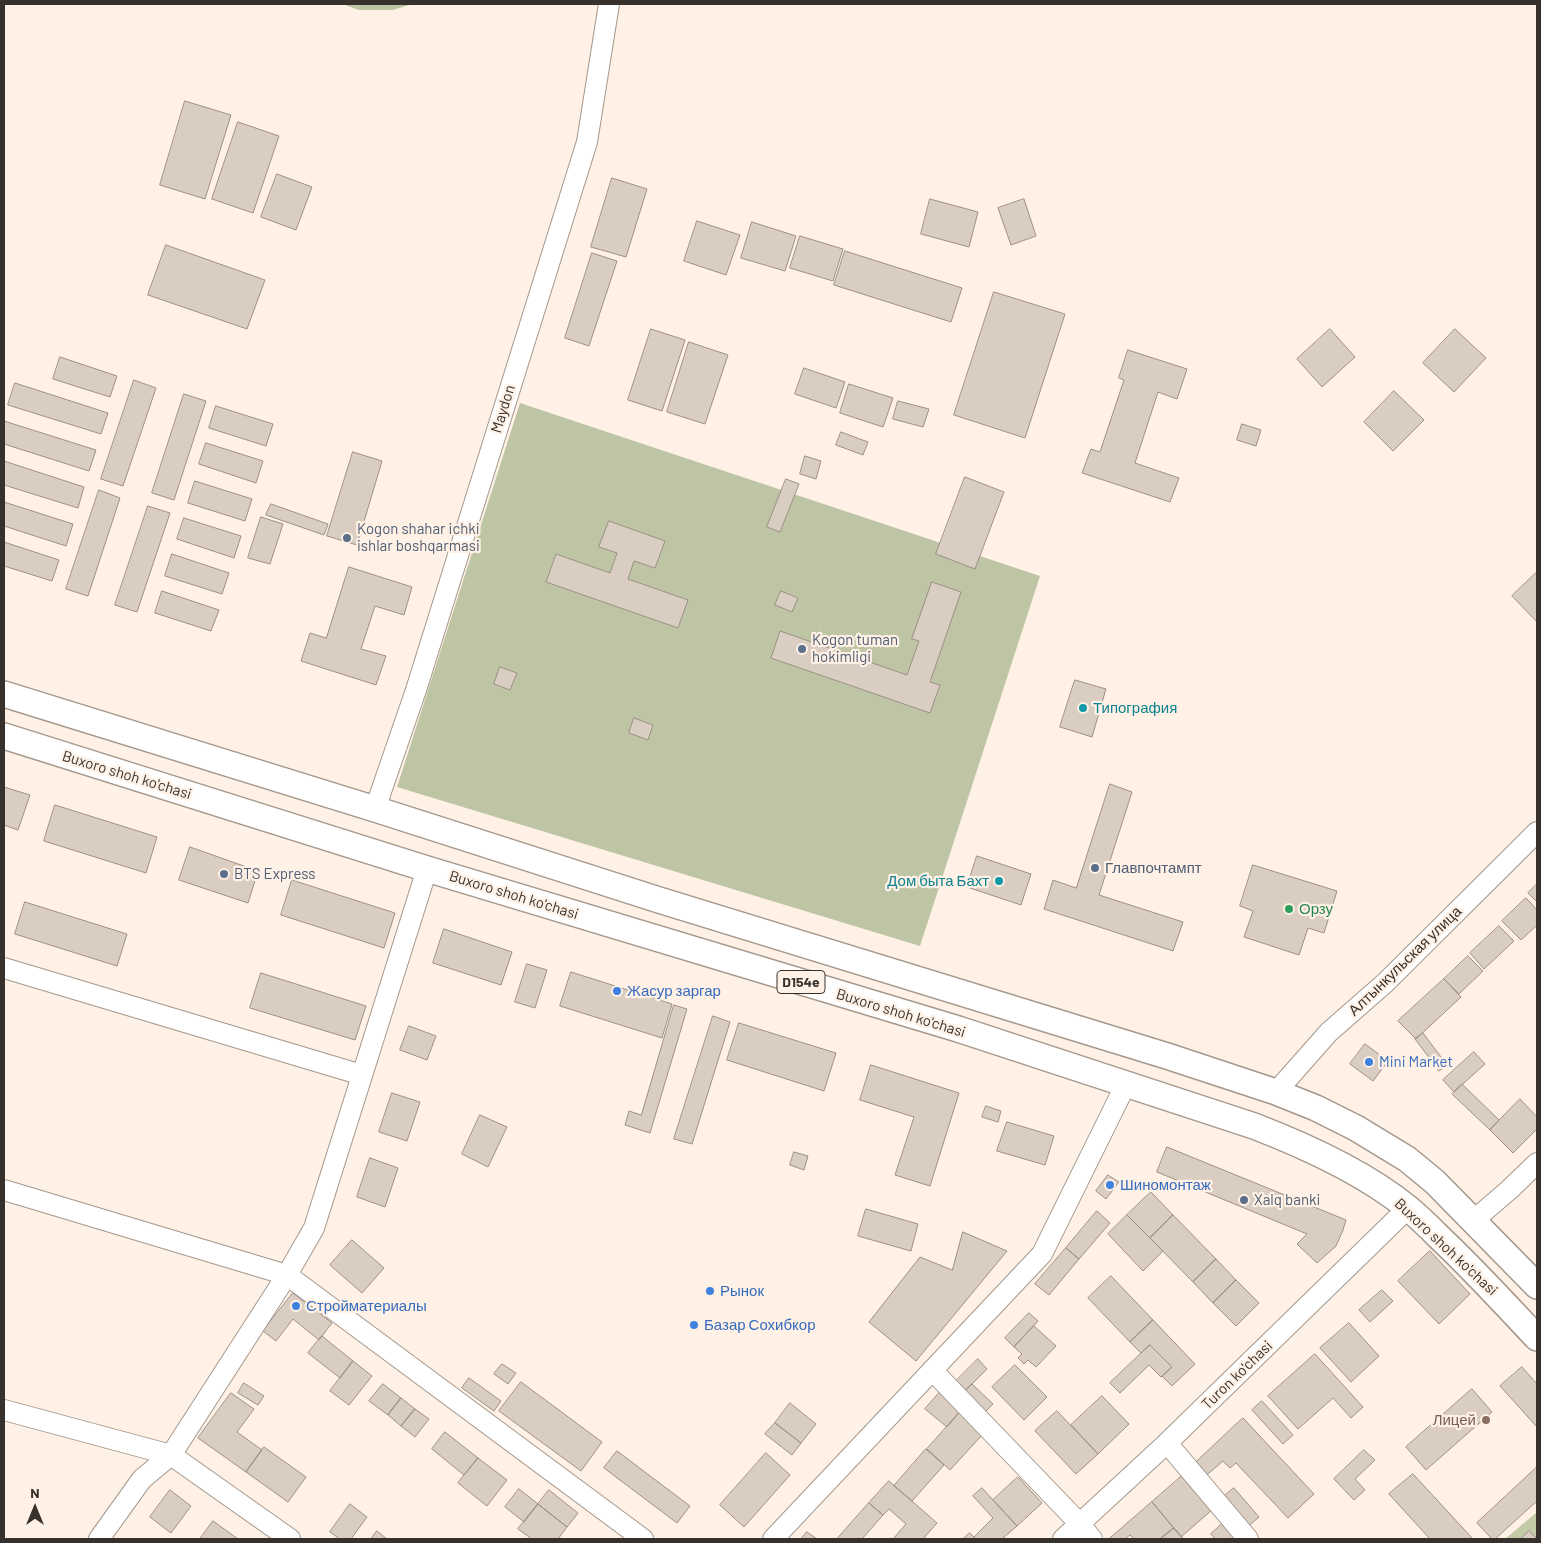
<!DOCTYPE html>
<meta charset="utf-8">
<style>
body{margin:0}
#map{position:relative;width:1541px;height:1543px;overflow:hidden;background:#fff1e5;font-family:Barlow,sans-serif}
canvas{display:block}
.frame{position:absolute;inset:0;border:5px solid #37312d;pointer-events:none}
.north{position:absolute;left:10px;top:1483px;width:50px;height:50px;-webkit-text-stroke:4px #fff1e5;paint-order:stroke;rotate:0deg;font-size:14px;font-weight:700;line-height:20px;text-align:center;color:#37312d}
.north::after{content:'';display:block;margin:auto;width:18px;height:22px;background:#37312d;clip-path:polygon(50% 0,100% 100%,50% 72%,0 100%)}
</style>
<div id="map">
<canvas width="1541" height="1543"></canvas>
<div class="frame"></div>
<div class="north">N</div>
</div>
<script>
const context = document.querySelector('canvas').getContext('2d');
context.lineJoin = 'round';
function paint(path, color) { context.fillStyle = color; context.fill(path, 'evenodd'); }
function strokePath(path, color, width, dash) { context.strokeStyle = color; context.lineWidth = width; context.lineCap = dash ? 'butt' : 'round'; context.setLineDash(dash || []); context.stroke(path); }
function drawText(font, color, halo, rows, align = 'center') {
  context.font = font + ' Barlow,sans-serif'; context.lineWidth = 4.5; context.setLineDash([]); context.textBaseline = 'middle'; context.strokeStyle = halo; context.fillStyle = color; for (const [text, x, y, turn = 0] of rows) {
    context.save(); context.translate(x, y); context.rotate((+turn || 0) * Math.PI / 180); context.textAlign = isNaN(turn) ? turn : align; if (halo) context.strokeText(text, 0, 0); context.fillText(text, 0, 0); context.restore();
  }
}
const green = new Path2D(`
 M342 4H413L393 10H359Z
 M520 403 1040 576 920 946 397 787Z`);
const forest = new Path2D(`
 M1537 1512V1539H1505Z`);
const building = new Path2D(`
 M185 101 231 115 205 199 160 185Z
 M238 122 279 136 253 213 212 199Z
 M277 174 312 187 296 230 261 217Z
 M612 178 647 189 626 257 591 247Z
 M930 199 978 212 969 247 921 234Z
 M1024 199 1036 236 1011 245 998 208Z
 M697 221 740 235 726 275 684 261Z
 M752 222 796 236 785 271 741 258Z
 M800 236 843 249 833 281 790 268Z
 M166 245 265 280 247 329 148 295Z
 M845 251 962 288 951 322 834 285Z
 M592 253 617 261 589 346 565 338Z
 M994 292 1065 314 1025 438 954 415Z
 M651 329 685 340 662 411 628 400Z
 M1330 329 1355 357 1322 387 1297 359Z
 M1455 329 1486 358 1454 392 1423 363Z
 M689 342 728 355 705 424 667 412Z
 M1128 350 1187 369 1177 399 1158 392 1135 463 1179 478 1170 502 1082 473 1091 449 1100 452 1124 380 1119 378Z
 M60 357 117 376 110 397 53 379Z
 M804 368 845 382 836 408 795 394Z
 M134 380 156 388 123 486 101 479Z
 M15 383 108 413 101 434 8 405Z
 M849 384 893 398 883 427 840 413Z
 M1394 391 1424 420 1393 451 1364 422Z
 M184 394 206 401 174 500 152 493Z
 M898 401 929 409 923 427 893 419Z
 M216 406 273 424 266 446 209 428Z
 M4 421 96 450 89 471 4 444Z
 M1242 424 1261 430 1256 446 1237 440Z
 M841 432 868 442 863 455 836 445Z
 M206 443 263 461 256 483 199 464Z
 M353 452 382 461 357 545 327 536Z
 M805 456 821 461 816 479 800 474Z
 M4 461 84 487 78 508 4 485Z
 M965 477 1004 492 975 569 936 554Z
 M786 479 799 484 780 532 767 527Z
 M195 481 252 499 245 521 188 503Z
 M99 490 120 498 88 596 66 589Z
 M4 502 73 524 66 546 4 526Z
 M271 504 328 524 324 535 266 515Z
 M148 506 170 513 137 612 115 605Z
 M261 517 283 524 270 564 248 558Z
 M184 518 241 536 234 558 177 539Z
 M609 521 665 541 655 568 634 561 628 579 688 600 678 628 546 582 556 554 610 573 617 553 599 547Z
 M4 542 59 560 52 581 4 566Z
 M172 554 229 573 222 594 165 576Z
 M349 567 412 587 404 615 375 606 361 649 386 656 376 685 301 661 310 633 326 638Z
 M1537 572V622L1512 596Z
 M932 582 961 592 930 682 940 685 930 713 771 658 780 631 907 675 919 641 912 639Z
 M162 591 219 610 211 631 155 613Z
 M781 591 798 598 792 612 775 605Z
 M500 667 517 673 510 690 494 684Z
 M1075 680 1106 689 1092 737 1060 727Z
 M634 718 653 725 648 740 629 733Z
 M1110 784 1132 792 1099 895 1183 922 1173 951 1044 909 1053 880 1076 888Z
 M4 787 30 795 18 830 4 825Z
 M55 805 157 837 146 873 44 841Z
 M190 847 258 871 248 903 179 880Z
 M977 856 1031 874 1021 905 967 887Z
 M1253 865 1337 891 1324 933 1308 928 1299 955 1244 937 1253 911 1240 906Z
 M292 880 395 913 384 948 281 915Z
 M1537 884V902L1528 893Z
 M1526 898 1537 910V925L1521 940 1502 921Z
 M25 902 127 934 117 966 15 934Z
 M1499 926 1514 941 1484 969 1470 953Z
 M444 929 512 952 501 985 433 963Z
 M1468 956 1483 971 1459 994 1444 979Z
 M527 964 547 970 535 1008 515 1002Z
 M571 972 672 1004 662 1038 560 1006Z
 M261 973 366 1006 355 1040 250 1008Z
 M1444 979 1461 997 1416 1039 1398 1021Z
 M674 1005 687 1009 650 1133 625 1125 629 1111 641 1115Z
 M713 1016 730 1022 692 1144 674 1139Z
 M739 1023 836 1053 824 1091 727 1060Z
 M409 1026 436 1036 427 1060 400 1050Z
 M1423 1033 1447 1065 1439 1071 1415 1039Z
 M1365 1044 1388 1061 1373 1081 1350 1064Z
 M1474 1052 1485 1064 1454 1092 1443 1080Z
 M871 1065 959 1093 930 1186 895 1175 914 1117 860 1100Z
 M1462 1084 1499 1120 1490 1130 1452 1094Z
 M392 1093 420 1102 407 1141 379 1132Z
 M1520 1099 1537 1117V1129L1513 1153 1490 1130Z
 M986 1106 1001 1111 998 1122 982 1117Z
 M480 1115 507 1127 488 1167 462 1154Z
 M1007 1122 1054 1136 1045 1165 997 1151Z
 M1167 1147 1346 1220 1343 1230 1336 1246 1317 1263 1297 1244 1307 1234 1157 1172Z
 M794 1152 808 1156 804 1170 790 1165Z
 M370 1158 398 1168 385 1207 357 1197Z
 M1108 1175 1119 1182 1106 1199 1096 1191Z
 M1151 1192 1173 1215 1150 1238 1127 1215Z
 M866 1209 918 1224 911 1251 858 1236Z
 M1097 1211 1110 1223 1079 1259 1066 1248Z
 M1127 1215 1163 1251 1143 1271 1108 1234Z
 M1173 1215 1216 1259 1193 1282 1150 1238Z
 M963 1232 1007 1251 916 1361 869 1322 920 1257 952 1270Z
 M352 1240 384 1268 362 1293 330 1265Z
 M1066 1248 1079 1259 1049 1295 1035 1284Z
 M1430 1251 1470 1294 1439 1324 1398 1281Z
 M1216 1259 1236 1280 1213 1303 1193 1282Z
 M1111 1276 1153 1320 1130 1342 1088 1298Z
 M1236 1280 1259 1303 1236 1326 1213 1303Z
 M1382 1290 1393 1301 1370 1322 1359 1310Z
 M293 1293 332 1323 319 1340 293 1319 276 1341 263 1331Z
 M1029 1313 1038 1321 1014 1347 1005 1338Z
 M1153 1320 1195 1364 1172 1386 1162 1376 1172 1367 1150 1345 1141 1353 1130 1342Z
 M1349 1323 1379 1356 1351 1382 1320 1348Z
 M1034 1326 1056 1346 1036 1367 1028 1360 1024 1364 1018 1358 1022 1354 1014 1347Z
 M322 1336 353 1361 340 1378 308 1353Z
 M1150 1345 1172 1367 1161 1377 1149 1365 1120 1393 1110 1383Z
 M1315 1354 1363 1407 1351 1418 1333 1398 1298 1429 1268 1396Z
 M978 1359 987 1369 964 1392 955 1382Z
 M353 1361 372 1376 349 1405 330 1391Z
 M502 1364 516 1373 508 1384 494 1374Z
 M1015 1365 1047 1397 1024 1420 992 1387Z
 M1522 1367 1537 1384V1427L1500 1386Z
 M469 1378 501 1401 494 1411 462 1388Z
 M521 1382 602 1442 581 1471 499 1411Z
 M244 1383 264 1396 258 1405 238 1393Z
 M383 1384 401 1398 388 1415 369 1401Z
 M972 1384 993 1404 985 1412 964 1392Z
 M1472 1389 1492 1412 1426 1470 1406 1447Z
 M941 1391 962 1409 947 1427 925 1409Z
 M231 1393 254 1409 237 1432 262 1450 246 1472 198 1438Z
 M1102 1396 1129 1424 1098 1454 1071 1425Z
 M401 1398 415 1409 401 1426 388 1415Z
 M1262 1401 1293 1435 1283 1444 1252 1410Z
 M790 1403 816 1424 801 1443 775 1423Z
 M415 1409 429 1419 415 1437 401 1426Z
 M1057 1411 1098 1454 1076 1474 1035 1431Z
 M959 1413 983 1434 950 1470 927 1449Z
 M1243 1418 1314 1494 1288 1518 1236 1463 1230 1468 1223 1461 1202 1479 1191 1467Z
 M775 1423 801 1443 792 1455 765 1434Z
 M445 1432 478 1458 464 1475 432 1449Z
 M264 1447 306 1477 288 1502 246 1472Z
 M926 1449 944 1465 912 1501 894 1486Z
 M1364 1450 1375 1460 1355 1479 1365 1490 1354 1500 1334 1479Z
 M617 1451 690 1506 677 1523 604 1468Z
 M766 1453 790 1475 744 1527 720 1505Z
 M478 1458 507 1480 487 1506 458 1483Z
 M1537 1467V1501L1495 1539H1492L1477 1523Z
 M1413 1474 1473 1539H1430L1389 1494Z
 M1183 1475 1213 1509 1181 1537 1152 1502Z
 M1018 1477 1042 1503 1017 1526 993 1500Z
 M889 1481 937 1523 923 1539H893L906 1524 889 1509 883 1515 869 1503Z
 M982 1488 1017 1526 1002 1539H976L974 1537 993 1518 973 1496Z
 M1234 1488 1259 1517 1246 1528 1221 1499Z
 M519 1489 538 1504 524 1522 505 1507Z
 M170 1490 191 1506 171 1533 150 1517Z
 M549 1490 578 1513 567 1527 538 1504Z
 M1152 1502 1174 1528 1160 1539H1134L1130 1535 1125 1539H1109Z
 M869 1503 883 1515 862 1539H837Z
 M350 1504 367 1517 351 1539H340L330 1532Z
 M538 1504 567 1527 558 1539H532L518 1529Z
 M213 1521 238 1539H200Z
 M1222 1524 1236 1539H1215L1211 1534Z
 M1174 1528 1184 1539H1160Z
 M377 1531 387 1539H371Z
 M1529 1531 1537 1539H1521Z
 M807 1532 817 1539H801Z
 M970 1533 976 1539H963Z`);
const minor = new Path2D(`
 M375 809 416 690 587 142 609 4
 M4 968 362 1075
 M1276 1092 1329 1032 1385 983 1537 832
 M4 1190 287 1275 643 1539
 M1474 1220 1509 1190 1537 1163
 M932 1370 1080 1524 1092 1539
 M4 1410 171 1455 290 1539
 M1167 1443 1248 1539
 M99 1539 142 1479 171 1455 287 1275 314 1228 427 869
 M773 1539 1042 1254 1126 1084
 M1063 1539 1167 1443 1408 1208`);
const major = new Path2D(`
 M4 694 375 809 659 900 1167 1056 1276 1092 1316 1108 1356 1128 1407 1159 1435 1182 1537 1286
 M4 736 427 869 958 1029 1254 1126C1306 1146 1365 1173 1408 1208 1419 1217 1429 1227 1439 1237 1473 1269 1505 1304 1537 1338`);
const markers = [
 [347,538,5,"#5c6f8a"],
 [802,649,5,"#5c6f8a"],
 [1083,708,5,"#0f9aa8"],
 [1095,868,5,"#5c6f8a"],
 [224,874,5,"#5c6f8a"],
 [999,881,5,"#0f9aa8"],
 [1289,909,5,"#2e9e5b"],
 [617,991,5,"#3f7fe0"],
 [1369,1062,5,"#3f7fe0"],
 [1110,1185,5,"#3f7fe0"],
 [1244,1200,5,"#5c6f8a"],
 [710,1291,5,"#3f7fe0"],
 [296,1306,5,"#3f7fe0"],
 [694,1325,5,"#3f7fe0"],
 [1486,1420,5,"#8d6e63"]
];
const shields = [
 [801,982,48]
];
const shieldNames = [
 ["D154e",801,982]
];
const streetNames = [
 ["Maydon",503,409,-73],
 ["Buxoro shoh ko'chasi",127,775,17],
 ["Buxoro shoh ko'chasi",514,895,17],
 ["Алтынкульская улица",1405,961,-44],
 ["Buxoro shoh ko'chasi",901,1013,17],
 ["Buxoro shoh ko'chasi",1446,1247,43],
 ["Turon ko'chasi",1237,1375,-44]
];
const serviceNames = [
 ["Kogon shahar ichki",357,529],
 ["ishlar boshqarmasi",357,546],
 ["Kogon tuman",812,640],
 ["hokimligi",812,657],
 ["Главпочтампт",1105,868],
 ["BTS Express",234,874],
 ["Xalq banki",1254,1200]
];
const cultureNames = [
 ["Типография",1093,708],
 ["Дом быта Бахт",989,881,"right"]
];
const leisureNames = [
 ["Орзу",1299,909]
];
const shopNames = [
 ["Жасур заргар",627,991],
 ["Mini Market",1379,1062],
 ["Шиномонтаж",1120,1185],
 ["Рынок",720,1291],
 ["Стройматериалы",306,1306],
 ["Базар Сохибкор",704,1325]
];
const educationNames = [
 ["Лицей",1476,1420]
];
paint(green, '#bec5a5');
paint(forest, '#c3caa8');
paint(building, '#dacdc1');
strokePath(building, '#9d9086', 1);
strokePath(minor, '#a4978c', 22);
strokePath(major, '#a4978c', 28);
strokePath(minor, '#fff', 20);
strokePath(major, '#fff', 25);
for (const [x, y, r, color] of markers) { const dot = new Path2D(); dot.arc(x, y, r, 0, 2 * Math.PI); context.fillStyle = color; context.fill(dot); strokePath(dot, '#fff1e5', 2); }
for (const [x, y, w] of shields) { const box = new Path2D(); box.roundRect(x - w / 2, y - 11.5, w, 23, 4); context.fillStyle = '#fff1e5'; context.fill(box); strokePath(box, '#37312d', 1); }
drawText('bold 14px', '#37312d', null, shieldNames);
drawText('15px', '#37312d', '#fff1e5', streetNames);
drawText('15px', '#4e5e75', '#fff1e5', serviceNames, 'left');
drawText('15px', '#0d838f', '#fff1e5', cultureNames, 'left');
drawText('15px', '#27864d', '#fff1e5', leisureNames, 'left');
drawText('15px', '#366cbe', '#fff1e5', shopNames, 'left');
drawText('15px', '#785e54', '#fff1e5', educationNames, 'right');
</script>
